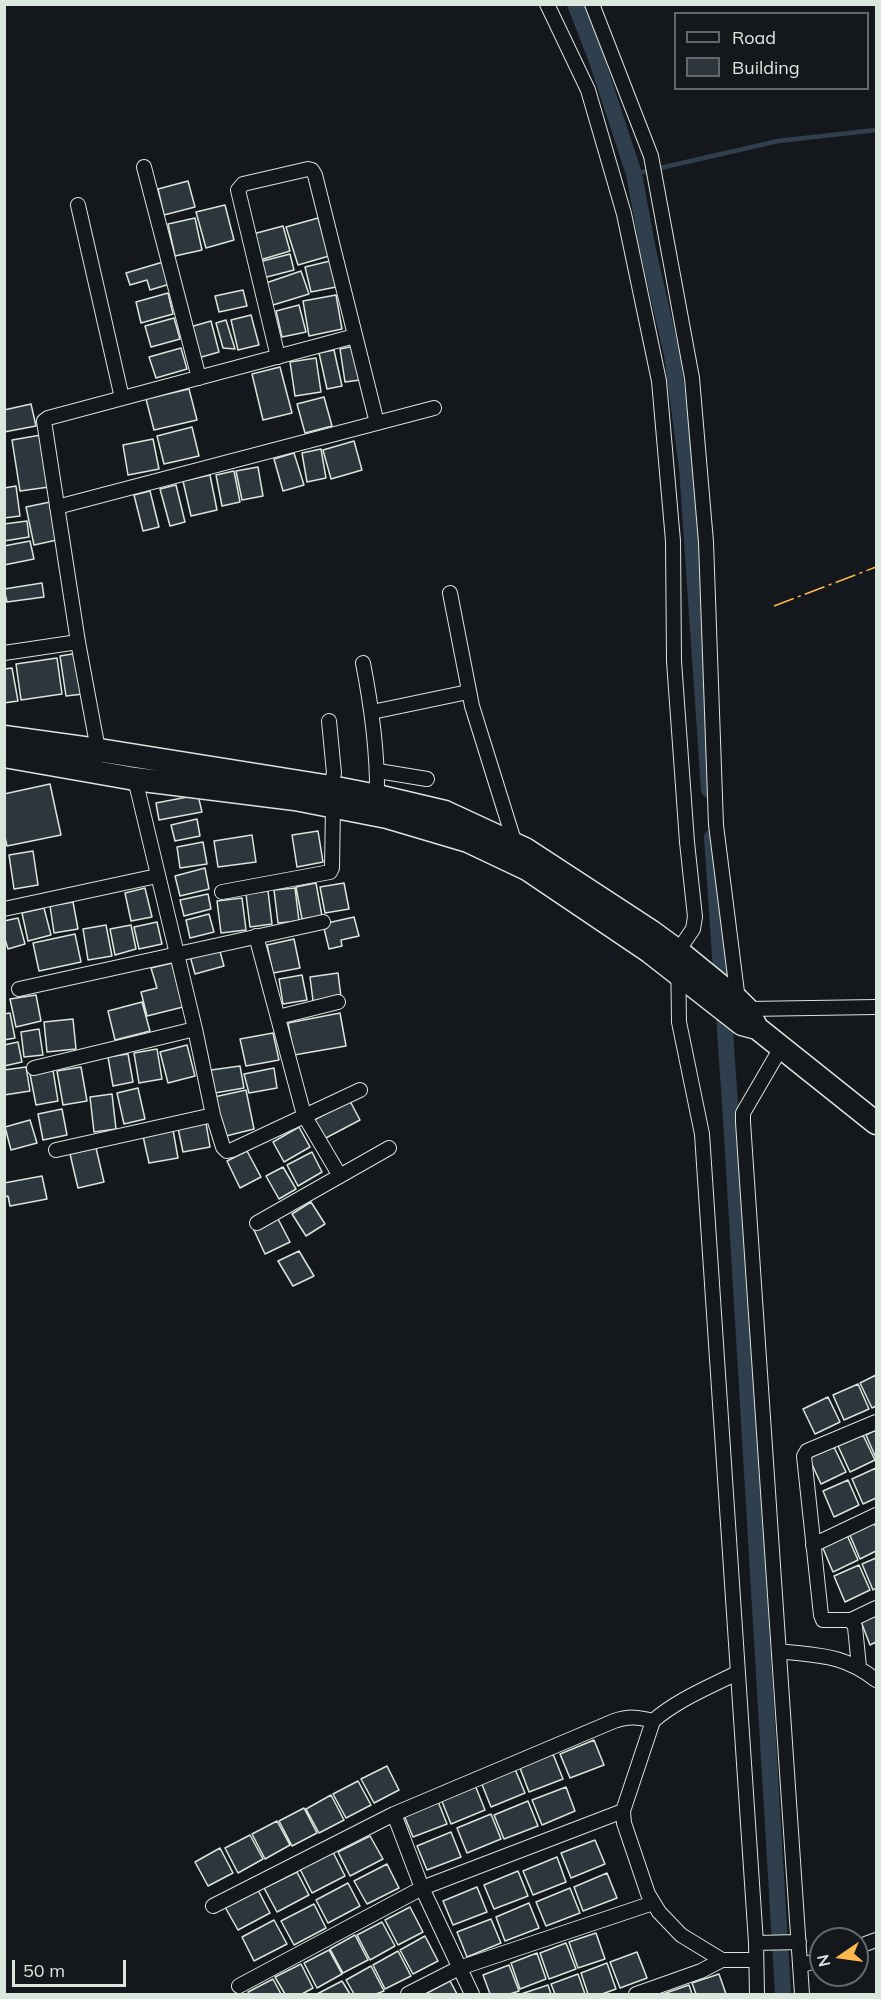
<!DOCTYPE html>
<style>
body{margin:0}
#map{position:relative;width:881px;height:1999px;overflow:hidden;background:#14181c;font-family:Mulish,sans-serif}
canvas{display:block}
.frame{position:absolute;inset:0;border:6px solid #d8e6dc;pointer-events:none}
.legend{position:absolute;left:674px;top:12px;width:195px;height:78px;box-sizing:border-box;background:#14181c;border:2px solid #626a69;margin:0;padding:8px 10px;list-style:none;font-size:18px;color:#d8e6dc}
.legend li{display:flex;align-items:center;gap:12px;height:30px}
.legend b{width:30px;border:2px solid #626a69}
.north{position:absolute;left:809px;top:1927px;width:60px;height:60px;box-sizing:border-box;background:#14181c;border:2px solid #626a69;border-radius:50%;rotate:257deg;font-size:16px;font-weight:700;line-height:24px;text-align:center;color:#d8e6dc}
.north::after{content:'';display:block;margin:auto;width:21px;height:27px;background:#ffb74d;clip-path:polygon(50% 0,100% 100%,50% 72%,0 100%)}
.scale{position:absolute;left:12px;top:1960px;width:114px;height:27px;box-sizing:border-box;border:3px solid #d8e6dc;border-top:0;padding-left:8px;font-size:18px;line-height:21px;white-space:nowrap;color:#d8e6dc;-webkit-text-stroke:4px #14181c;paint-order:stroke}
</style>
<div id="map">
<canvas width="881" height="1999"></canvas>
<div class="frame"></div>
<ul class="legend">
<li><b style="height:8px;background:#14181c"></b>Road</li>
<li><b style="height:16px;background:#2c363c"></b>Building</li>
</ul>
<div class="north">N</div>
<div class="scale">50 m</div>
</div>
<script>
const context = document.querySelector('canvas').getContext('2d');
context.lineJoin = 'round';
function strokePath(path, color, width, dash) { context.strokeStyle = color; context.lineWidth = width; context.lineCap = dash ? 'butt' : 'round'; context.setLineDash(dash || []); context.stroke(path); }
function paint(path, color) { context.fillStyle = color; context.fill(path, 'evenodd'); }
const stream = new Path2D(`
 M634 174 778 141 876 130`);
const canal = new Path2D(`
 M575 4 596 58 634 174 648 250 672 355 687 468 709 790
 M712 837 731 1119 783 1994`);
const building = new Path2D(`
 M188 181 195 207 164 215 158 189Z
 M225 205 234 240 206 248 196 212Z
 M195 218 202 250 175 256 168 224Z
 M318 218 329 256 298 265 286 227Z
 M283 226 290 251 260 260 253 234Z
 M290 254 294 270 263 278 259 262Z
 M330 261 336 287 311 292 305 267Z
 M163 262 170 284 150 290 147 280 130 285 126 273Z
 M301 271 309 294 273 305 266 283Z
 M243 290 247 306 219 312 215 296Z
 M168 293 173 314 141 323 136 302Z
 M336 295 342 329 309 336 303 301Z
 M299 305 306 332 282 337 276 311Z
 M251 315 259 345 238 350 231 320Z
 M174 318 180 339 151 347 145 326Z
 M226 320 235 349 223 348 216 323Z
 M211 321 219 352 198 358 190 327Z
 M355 346 360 380 345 382 340 349Z
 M181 348 187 369 156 378 149 357Z
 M334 350 342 386 327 389 319 353Z
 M316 358 321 392 295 396 290 362Z
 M280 367 292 413 263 420 252 374Z
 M189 389 197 420 154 430 146 399Z
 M324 397 332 426 305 433 297 404Z
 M31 404 36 426 4 432V410Z
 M192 427 199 456 164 464 157 436Z
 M41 435 49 487 20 491 12 440Z
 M153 439 159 469 128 475 123 445Z
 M354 441 362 470 331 479 323 450Z
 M321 449 326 478 307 482 302 453Z
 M294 453 304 485 283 491 274 459Z
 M258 467 263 496 242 500 236 471Z
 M234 471 240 502 222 506 216 475Z
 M210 475 217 510 191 516 183 481Z
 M176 485 185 522 170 526 160 489Z
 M16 486 20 516 4 518V488Z
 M150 491 159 527 143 531 134 495Z
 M50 502 57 540 34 545 26 507Z
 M27 521 29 537 4 541V524Z
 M30 541 34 559 4 565V546Z
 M42 583 44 597 7 602 4 589Z
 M78 653 83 694 66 696 60 656Z
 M57 658 62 694 21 700 16 664Z
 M12 668 18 701 4 703V669Z
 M50 784 61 835 7 846 4 833V794Z
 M198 795 202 812 159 820 156 803Z
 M197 819 200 836 175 841 171 825Z
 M318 831 323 862 297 867 292 835Z
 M252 835 256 862 218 867 214 841Z
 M203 842 207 864 180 868 177 847Z
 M33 851 38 885 14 889 9 855Z
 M205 868 209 889 180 896 175 876Z
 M316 883 322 916 302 919 296 887Z
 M344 883 349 909 325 913 320 887Z
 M145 888 152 917 131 921 125 893Z
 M295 888 299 921 278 923 274 890Z
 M268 891 272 924 250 927 246 894Z
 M208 894 211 909 184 916 180 900Z
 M242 898 246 930 221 933 217 901Z
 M73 902 78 929 54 933 50 906Z
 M44 908 51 935 28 941 22 913Z
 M209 914 214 932 190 938 186 920Z
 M354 917 359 936 341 940 342 946 329 949 323 924Z
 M18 918 25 944 8 949 4 936V921Z
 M157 922 162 944 139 949 134 927Z
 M106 925 112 956 88 960 83 929Z
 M131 925 136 949 115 955 110 929Z
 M75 934 81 962 39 971 33 943Z
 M294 939 300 968 273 973 267 945Z
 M219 948 224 966 195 974 190 956Z
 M172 963 183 1007 147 1016 141 992 157 988 151 968Z
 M338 973 341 997 313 1001 310 977Z
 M302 975 307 1000 283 1004 279 979Z
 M36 995 41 1021 16 1027 10 999Z
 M142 1002 150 1031 115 1040 108 1011Z
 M10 1013 15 1038 4 1040V1014Z
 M340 1013 346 1046 294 1055 288 1023Z
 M73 1019 76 1049 47 1052 44 1022Z
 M39 1029 43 1055 24 1057 21 1032Z
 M273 1033 279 1060 246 1066 240 1039Z
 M18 1042 22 1062 4 1066V1045Z
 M187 1045 195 1076 168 1083 160 1052Z
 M157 1049 162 1079 139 1083 134 1053Z
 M128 1054 133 1082 113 1086 108 1057Z
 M240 1066 244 1088 215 1093 211 1070Z
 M26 1067 30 1091 4 1095V1070Z
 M81 1067 87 1101 63 1105 57 1071Z
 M274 1068 277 1088 249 1093 244 1074Z
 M53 1070 58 1101 36 1105 30 1074Z
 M138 1088 145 1119 124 1124 117 1093Z
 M246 1090 254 1129 222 1137 214 1097Z
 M112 1094 116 1129 94 1132 90 1097Z
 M350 1101 360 1120 322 1140 312 1121Z
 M62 1109 67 1135 43 1140 38 1114Z
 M30 1120 37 1143 11 1150 5 1127Z
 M206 1123 210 1147 183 1152 178 1128Z
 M299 1127 310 1147 284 1162 273 1142Z
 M173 1130 178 1158 149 1163 143 1136Z
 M96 1148 104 1182 78 1188 70 1154Z
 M247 1151 261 1177 240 1188 227 1161Z
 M312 1152 322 1172 298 1186 287 1165Z
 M283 1167 296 1189 279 1199 266 1176Z
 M42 1176 47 1199 10 1206 8 1196 4 1197V1183Z
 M311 1202 325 1224 306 1236 292 1214Z
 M277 1217 290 1242 265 1254 253 1228Z
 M299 1251 314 1276 293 1286 278 1261Z
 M876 1375V1406L872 1408 860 1383Z
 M858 1384 869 1409 844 1420 833 1395Z
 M828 1397 840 1422 815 1434 803 1409Z
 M876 1430V1458L866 1435Z
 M863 1435 875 1460 850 1472 838 1446Z
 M834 1447 846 1472 821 1484 809 1458Z
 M876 1468V1498L863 1504 852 1479Z
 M848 1480 859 1505 834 1517 823 1491Z
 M874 1522 876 1528V1551L860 1559 849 1533Z
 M847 1535 858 1560 833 1572 822 1546Z
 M876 1558V1588L873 1590 862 1564Z
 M859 1565 870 1590 845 1602 834 1576Z
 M876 1612V1642L870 1645 860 1619Z
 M594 1740 604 1765 570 1778 560 1754Z
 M553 1754 563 1779 529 1792 520 1768Z
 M387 1766 399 1790 374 1803 361 1779Z
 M515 1769 525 1793 491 1807 481 1782Z
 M358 1781 371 1805 346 1818 333 1794Z
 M475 1785 485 1810 451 1824 441 1799Z
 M566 1787 575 1811 542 1825 532 1800Z
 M331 1795 344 1820 319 1833 306 1809Z
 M437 1799 447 1824 413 1837 403 1813Z
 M528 1801 538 1826 504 1839 494 1815Z
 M304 1808 317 1833 292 1846 279 1821Z
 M491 1814 501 1839 467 1853 457 1828Z
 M277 1821 290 1845 265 1859 252 1834Z
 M451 1832 461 1857 427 1870 417 1846Z
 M250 1835 263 1859 238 1873 225 1848Z
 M370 1836 383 1859 350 1876 338 1852Z
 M595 1840 605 1864 571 1878 561 1853Z
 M220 1848 233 1873 208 1886 195 1862Z
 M333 1852 345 1876 312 1893 300 1869Z
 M557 1857 566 1882 533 1895 523 1871Z
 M387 1864 399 1888 367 1904 354 1881Z
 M518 1871 528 1896 494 1909 484 1885Z
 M297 1872 309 1895 277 1912 264 1888Z
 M607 1873 617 1898 583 1911 574 1887Z
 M348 1883 360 1906 328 1923 316 1900Z
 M477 1887 487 1912 453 1925 443 1901Z
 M570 1888 580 1913 546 1926 536 1902Z
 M258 1890 270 1913 238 1930 225 1907Z
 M529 1903 539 1928 505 1941 496 1917Z
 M314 1904 326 1928 294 1945 281 1921Z
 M410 1907 423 1932 398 1945 385 1920Z
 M491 1919 501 1943 467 1957 457 1932Z
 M274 1920 287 1944 254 1961 242 1937Z
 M382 1922 395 1946 370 1960 357 1935Z
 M596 1933 605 1959 578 1968 569 1942Z
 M355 1935 368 1960 343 1973 330 1949Z
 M425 1936 438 1961 413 1974 400 1950Z
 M566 1943 576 1969 549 1979 540 1953Z
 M329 1950 342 1974 317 1988 304 1963Z
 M398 1951 411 1976 385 1989 373 1965Z
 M637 1952 647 1978 620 1988 610 1962Z
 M537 1953 546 1979 520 1989 511 1963Z
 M607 1963 616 1989 602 1994H588L581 1973Z
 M301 1964 313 1988 302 1994H285L275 1977Z
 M509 1965 519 1991 510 1994H490L483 1975Z
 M371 1966 384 1991 376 1994H354L346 1980Z
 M578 1974 585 1994H555L551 1984Z
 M719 1974 726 1994H696L692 1983Z
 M273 1979 281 1994H249L248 1992Z
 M342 1981 350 1994H317Z
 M450 1981 457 1994H425Z
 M548 1985 551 1994H521Z
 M689 1985 692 1994H663Z`);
const street = new Path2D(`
 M547 4 588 90 624 214 659 381 673 541 674 661 687 842 695 917 693 929 678 951 679 1022 702 1134 756 1943 757 1994
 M592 4 651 156 692 378 706 542 716 825 738 1000
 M144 167 199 378
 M78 205 122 398
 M278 357 238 190 243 184 308 169 312 170 315 175 377 423
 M57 507 434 408
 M450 593 472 706 515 844
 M4 653 78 642
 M363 663C372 709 378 754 377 801
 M372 712 468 692
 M329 721 334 773 331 787
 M99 755 78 642 44 421 48 418 355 336
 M378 771 427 779
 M135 779 195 1029 213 1115 223 1147 227 1151 232 1150 360 1090
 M222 892 330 872 332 868 333 807
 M4 909 157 876
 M256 936 304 1115 340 1176
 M19 989 323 922
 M747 1009 876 1007
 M278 1017 338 1002
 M782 1046 743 1113V1122L802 1994
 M34 1068 195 1029
 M56 1150 213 1115
 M257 1223 389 1148
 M813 1545 876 1515
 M851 1620 876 1608
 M779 1651C819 1656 843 1654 876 1680
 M859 1667 855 1627 851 1620H823L821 1615 804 1456 807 1451 876 1422
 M737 1673C709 1687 677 1700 653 1721L623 1811 624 1823 648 1894 659 1912 681 1935 722 1960H756
 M394 1814 422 1888 472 1994
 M213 1906 394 1814 614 1721C629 1716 638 1717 653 1721
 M756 1943 799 1942
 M857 1947 876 1940
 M800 1966 821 1959
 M239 1986 422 1888 623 1811
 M408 1994 459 1968 653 1903
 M636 1994 701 1971 722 1960`);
const primary = new Path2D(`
 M4 737 98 750 331 787 377 796 445 812 525 849 652 932 678 951 738 1000 747 1009 757 1028
 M4 756 135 779 295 799 387 817 468 841 527 869 650 952 742 1024 757 1028 876 1123`);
const power = new Path2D(`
 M774 606 876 567`);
strokePath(stream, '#2f3f4d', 4.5);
strokePath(canal, '#2f3f4d', 16);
paint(building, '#2c363c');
strokePath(building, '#d8e6dc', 1.5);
strokePath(street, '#d8e6dc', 16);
strokePath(primary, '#d8e6dc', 25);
strokePath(street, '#14181c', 14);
strokePath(primary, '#14181c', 22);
strokePath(power, '#ffb74d', 1.5, [21, 4.5, 3, 4.5]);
</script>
